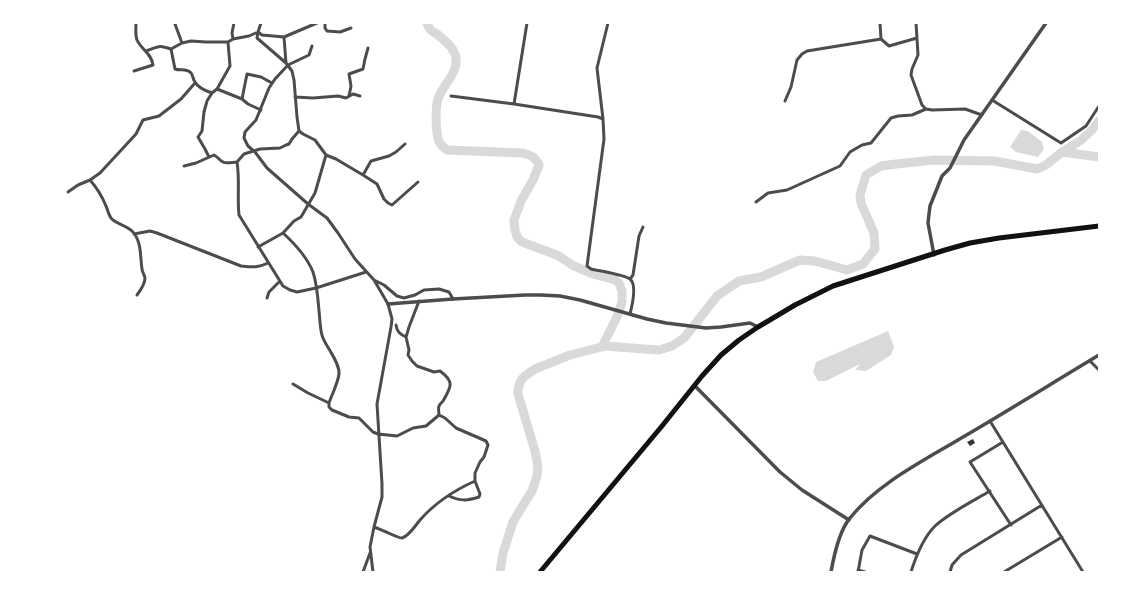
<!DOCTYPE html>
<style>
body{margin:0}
#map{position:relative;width:1122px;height:595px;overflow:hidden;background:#fff;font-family:"PT Sans Narrow",sans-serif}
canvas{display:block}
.frame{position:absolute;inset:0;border:24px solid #fff;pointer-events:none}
</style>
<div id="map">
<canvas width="1122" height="595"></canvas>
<div class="frame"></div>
</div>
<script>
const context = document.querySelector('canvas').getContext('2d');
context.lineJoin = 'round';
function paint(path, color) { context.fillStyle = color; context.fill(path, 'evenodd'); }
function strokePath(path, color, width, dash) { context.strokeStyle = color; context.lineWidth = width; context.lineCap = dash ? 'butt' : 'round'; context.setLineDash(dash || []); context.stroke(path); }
const water = new Path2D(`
 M1021 130 1028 131 1042 142 1044 149 1038 157 1016 152 1010 147Z
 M888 331 894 347 891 355 866 371 855 370 860 364 826 381H818L813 372 816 362Z`);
const river = new Path2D(`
 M427 23C428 25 428 27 430 29 431 31 435 33 437 34 445 41 454 47 456 58 458 74 443 84 438 99 435 108 436 129 438 139 439 144 443 147 447 150L523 153C532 156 534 156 539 165L533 180 521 201 514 220 515 230 517 237 522 242 557 255 574 266 593 274 615 280 619 283 622 291V302L617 317 602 347
 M1062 152 1099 157
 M500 572 503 553 513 522 525 502 532 491 537 476 538 467 535 451 518 394V389L521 380 525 376 535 369 570 355 605 346 644 349 659 350 672 346 684 338 689 332 717 296 739 281 761 277 800 260 815 261 847 270 863 264 875 249 874 233 861 203 860 195 866 175 881 166 896 164 934 160 994 161 1037 169 1046 165 1062 152 1080 141 1092 130 1099 121`);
const building = new Path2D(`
 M973 439 975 443 970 446 967 442Z`);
const minor = new Path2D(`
 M261 23 258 32 262 35 284 37 317 23
 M325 23V28L327 31 340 32 351 28
 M608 23 597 68 603 119 604 139 587 266 591 269C599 271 627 275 631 280 637 287 632 306 630 314
 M880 23 881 39 889 46 917 38
 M916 23 918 55 912 69 911 75 922 105 926 109 932 110 965 109 982 115
 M175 24 182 43
 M258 32 257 38 286 63 292 71 294 80 297 117 299 131 303 134 315 140 326 155 336 159 363 175
 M284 37 286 63
 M233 39 232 33 234 23
 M312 46 309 55 288 65 275 79 269 88 256 120 245 132 244 138 248 146 255 152 267 168 308 204 327 218 338 233 355 259 374 280 388 304 392 319 391 327 377 404 382 484V497L374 527 370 547 373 572
 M171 49 182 43 191 41 206 42H228L233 39 249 36 258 32
 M146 51C159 47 157 44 171 49L175 69C180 71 187 68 191 73 193 75 193 80 195 82 198 88 206 91 212 93
 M134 71 153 65C152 54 141 49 137 40 135 34 136 28 136 23
 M217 89 242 99 248 104 261 110
 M349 96 351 86 349 74 363 69 365 59 368 48
 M451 96 514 104 598 117 603 119
 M295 97 313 98 338 96 346 98 353 94 360 96
 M242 99 247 74 261 77 272 83
 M992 100 1061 143 1086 126 1099 106
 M785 101 791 87 797 60 802 54 807 51 881 39
 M514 104 527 23
 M299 131 292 139 289 144 286 145 280 148 260 149 244 154 237 162C240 180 237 197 239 215L283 286 290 290 297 292 316 288 366 272
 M405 144 396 152 389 156 371 161 363 175 377 184 384 199 388 203 392 205 418 182
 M209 157 205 149 198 137 202 131 204 112 207 101 212 93 217 89 230 66 228 42
 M184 166 196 163 214 155C218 157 219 160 223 162 226 164 233 162 237 162
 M90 180C97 188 102 196 106 206 108 210 108 214 111 218 114 223 126 225 132 231 142 241 140 257 142 269 142 272 145 276 145 278 145 284 140 291 137 295
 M68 192 78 185 90 180 100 173 136 134 143 120 159 116 181 99 195 83
 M756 202 768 193 787 190 840 166 850 152 862 145 871 143 891 118 898 116 912 115 926 109
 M283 233C295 244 307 257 313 272 317 284 318 298 319 311 320 319 320 332 323 338 327 348 340 363 339 374 338 383 332 394 329 403V407L332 410 349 417 359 418 373 432 378 434 397 436 413 428 426 426 439 415
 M134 234 150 231 157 233 241 266C252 267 258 268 268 263
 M258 247 283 233 294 221 301 217 315 193 326 155
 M630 279 633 275 639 236 643 227
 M374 280 384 285 397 296 404 298 415 295 424 290 439 289 449 292 453 299
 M267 298 269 292 280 281
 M419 301 409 327 406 337 409 350 408 355 412 361 417 366 434 372 440 371C455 382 451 387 443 401 442 402 440 404 439 406 438 408 439 413 439 415L445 418 456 428 486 441 488 445 484 457 480 462 475 473V481L480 494 479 497C467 501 460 501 449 496
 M396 325C397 332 400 334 406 337
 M1090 361 1099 370
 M293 384 308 393 329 403
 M990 421 1083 572
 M1003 442 970 462 1011 525
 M374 527C378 528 400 539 402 538 409 536 415 526 420 520 434 504 455 490 475 481
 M858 570 865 572
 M363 572 370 553
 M858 572 862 550 870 536 917 554
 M911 572C916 556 923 538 935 526 949 513 973 501 990 491
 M950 572 952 565 961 555 1042 505
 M1004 572 1062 537`);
const tertiary = new Path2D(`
 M934 255 928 223 929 214 930 206 942 176 950 168 964 140 1046 23
 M388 304 453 299 525 295H541L560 296 580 300 647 319 666 323 706 328 721 327 750 323 758 327
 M695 386 780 472 802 490 849 520
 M831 572C834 555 839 531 850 518 878 483 925 460 963 437 1009 410 1054 382 1099 355`);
const trunk = new Path2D(`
 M540 572 662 426 702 376 721 355 739 340 758 327 795 305 833 286 945 250 970 243 999 238 1099 226`);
paint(water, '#d9d9d9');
strokePath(river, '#d9d9d9', 9);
paint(building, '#353535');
strokePath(minor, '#4c4c4c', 3);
strokePath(tertiary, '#4c4c4c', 3.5);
strokePath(trunk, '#111', 5);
</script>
